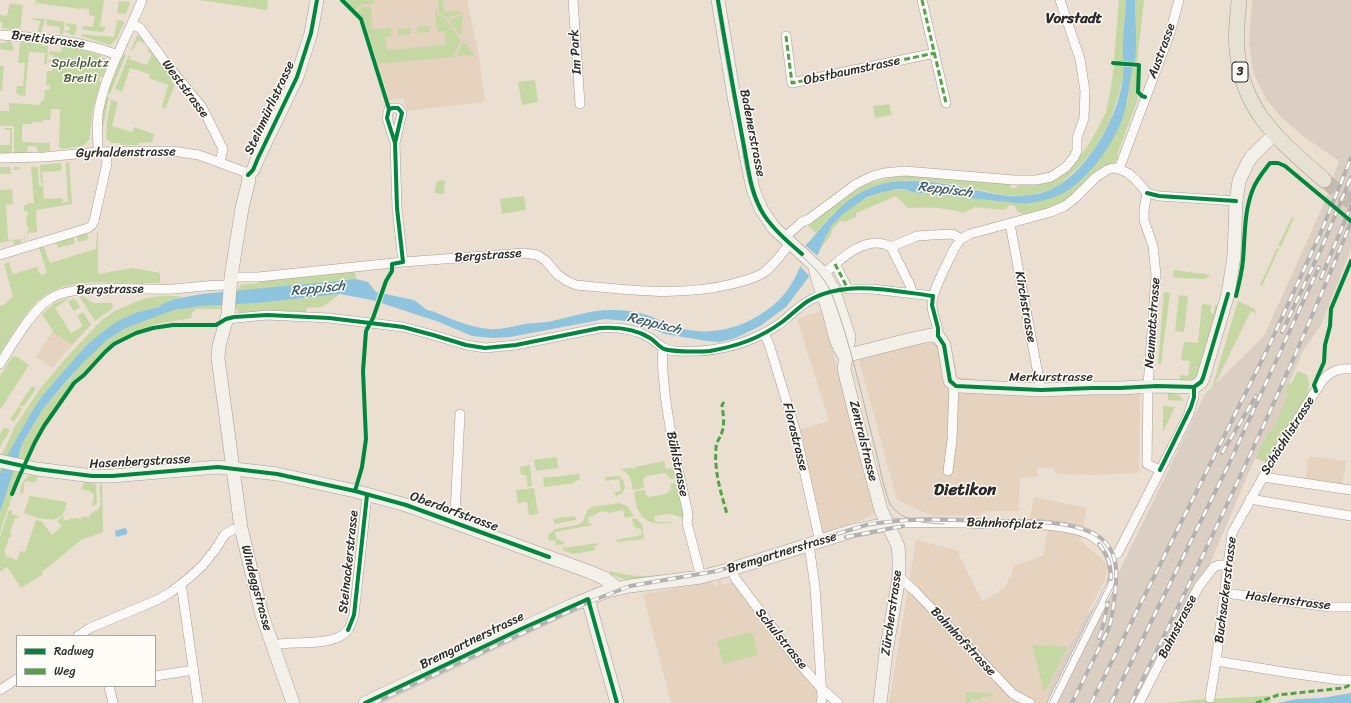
<!DOCTYPE html>
<meta charset="utf-8">
<style>
body{margin:0}
#map{position:relative;width:1351px;height:703px;overflow:hidden;background:#eadfd0;font-family:Sriracha,sans-serif}
canvas{display:block}
.legend{position:absolute;left:16px;top:635px;width:140px;height:52px;box-sizing:border-box;background:#fdfcf7;border:1px solid #a9a8a5;margin:0;padding:5px 7px;list-style:none;font-size:12px;color:#2b2b2b}
.legend li{display:flex;align-items:center;gap:8px;height:20px}
.legend b{width:20px;border:1px solid #a9a8a5}
</style>
<div id="map">
<canvas width="1351" height="703"></canvas>
<ul class="legend">
<li><b style="height:5px;background:#00873e"></b>Radweg</li>
<li><b style="height:5px;background:#51a443"></b>Weg</li>
</ul>
</div>
<script>
const context = document.querySelector('canvas').getContext('2d');
context.lineJoin = 'round';
function paint(path, color) { context.fillStyle = color; context.fill(path, 'evenodd'); }
function strokePath(path, color, width, dash) { context.strokeStyle = color; context.lineWidth = width; context.lineCap = dash ? 'butt' : 'round'; context.setLineDash(dash || []); context.stroke(path); }
function drawText(font, color, halo, rows, align = 'center') {
  context.font = font + ' Sriracha,sans-serif'; context.lineWidth = 3; context.setLineDash([]); context.textBaseline = 'middle'; context.strokeStyle = halo; context.fillStyle = color; for (const [text, x, y, turn = 0] of rows) {
    context.save(); context.translate(x, y); context.rotate((+turn || 0) * Math.PI / 180); context.textAlign = isNaN(turn) ? turn : align; if (halo) context.strokeText(text, 0, 0); context.fillText(text, 0, 0); context.restore();
  }
}
const built = new Path2D(`
 M345 0H467L479 57 485 102 407 111 403 98 388 100V95L363 18Z
 M822 311 876 512 861 520 814 536 792 432 829 421 797 319Z
 M52 332 72 345 52 368 36 357Z
 M950 340 958 377 1031 386 1140 381 1139 473 1091 475 1057 474 1053 468H1037V477L1020 478 1019 511H987L980 515 933 516 897 500 859 360 888 350Z
 M1309 457H1318L1346 461 1342 487 1305 481Z
 M1034 497 1087 508 1081 541 1109 566 1103 584 1068 647 1049 686 1047 703H889L916 540 959 551V555L982 601 997 593 1006 586 1009 577H1011L1013 566 1043 556 1048 531 1027 530Z
 M721 580 722 585 733 582 779 644 818 690 819 703H671L643 594 712 582 714 586 717 585V581Z`);
const industrial = new Path2D(`
 M1252 0H1351V249L1321 325 1303 351 1285 392 1288 394 1273 430 1268 432 1255 458 1200 587 1139 703H1047L1049 686 1068 647 1087 614 1107 597 1205 394 1264 336 1323 206 1339 161 1303 136 1281 117 1266 99 1253 72 1249 43Z`);
const green = new Path2D(`
 M36 0H104L100 26 105 27V30L102 32 84 30 82 29 84 26 93 27 95 16 89 15V9L80 8V9L37 3 35 7Z
 M200 0H268L267 10Z
 M345 0H375L374 4H362L355 10Z
 M438 0H443L444 12 455 11 463 13 448 18 439 12Z
 M1119 0H1126L1123 42V76L1120 90 1109 124 1094 150 1081 165 1059 185 1049 190 1029 196H1017L1003 195 957 185 926 181 908 180 892 182 833 213 816 233 807 225 858 189 867 184 893 177 914 176 1009 184 1011 188H1016L1019 184H1038L1075 162 1087 147 1097 130 1106 112 1110 93 1114 66H1115L1116 60H1114Z
 M1135 0H1144L1137 62H1136V67L1138 69 1136 91 1138 99 1117 155 1119 157 1114 163 1097 170 1078 190 1059 205 1025 215 1017 211 1015 206 1009 205 1006 209 1003 210 975 207 963 213C945 207 926 207 908 208L896 196 856 213V217L845 222 840 221 832 230 831 235 819 250C823 243 829 229 834 223 851 204 886 182 912 192L1026 204 1081 180 1087 174 1123 117 1128 100 1136 30Z
 M119 1 130 2 126 14 117 13Z
 M10 3 23 5 20 30 19 28H14V30L2 28V22H0V15L7 16Z
 M362 7H371L372 29 391 28 392 36 385 37 387 50 446 45 444 31 437 32 435 9H437V13L445 18 461 40 453 57 378 64 363 18 357 12Z
 M463 15 461 35V36L449 20Z
 M31 18 45 19 43 27H42V32L31 31H38L40 21 31 19Z
 M47 19 65 22 63 34H60V27L46 25Z
 M117 20 123 21 124 23 116 40 110 45 81 36 83 34 114 37Z
 M67 23 77 25 75 35H69V33L65 32 66 30 69 31 70 27 66 26Z
 M430 26V32L418 33 417 27Z
 M410 28 411 34 398 35 397 29Z
 M140 35 174 77 172 83 175 84 165 109 162 107 168 85 149 78 150 74 130 68 122 92 115 89 129 55 131 56 129 59 147 65 152 54 147 51 150 48 145 42 143 43 138 40 132 51 131 50 137 36Z
 M8 41 12 42V46L14 47V49L11 51 0 49V43H5Z
 M463 41 474 54V55L456 56Z
 M22 42 42 44V46H48L47 64H44L45 53 29 52 25 96 19 95 16 92 17 86H23L25 63H18L20 43Z
 M62 46 79 49 101 55 100 58 101 59 104 57 107 64 103 77 101 76 99 81 101 82 93 108 89 140 83 146 62 149 59 147 60 109H51L50 120H43V122H32V124H23V126L22 127V142L50 143V151L38 152 36 146H28L27 151 26 153H14V126H0V111H9V104L11 103 40 105 41 101H44L45 90H49L50 85H46L47 71H52V62H48L49 59 52 60 53 55H49V51L61 52Z
 M123 54 126 55 110 94 107 93Z
 M0 66H4L2 91H0Z
 M535 80 538 102 522 105 518 82Z
 M106 96 109 97 103 127 100 124Z
 M111 100 118 102 112 126 132 132 134 127 154 134 152 142 139 143V145H121V143H112L106 139 107 121Z
 M889 104 892 115 875 118 873 106Z
 M4 128H12V153H0V145H10V130L4 129Z
 M69 162 72 204 36 210 37 232 28 233V240L27 231 29 230 28 227H27L26 216H28L27 211H24V205H27V203H34L31 167 34 166 35 167H38L39 186H43L44 199 62 198 63 201 61 203 68 202 66 167V163Z
 M60 163 62 167 60 171 42 172 43 183H41L40 165Z
 M0 167H10V169H14V167H19L21 169 10 170 11 174H0Z
 M445 180 444 194 434 193 437 181Z
 M12 189 13 204 6 205 8 240 24 239V231L25 242 23 239 21 240V243L14 245 13 240 0 243V190Z
 M524 196 526 210 502 214 500 199Z
 M1292 217 1294 218 1281 247 1278 246Z
 M97 232H98V274L133 268 160 273V283H144V284C107 283 61 275 33 306 20 321 10 338 0 354V306L5 304 13 296 4 264 9 262 13 274 37 267 39 273H40L41 275 47 273 39 247 43 245 50 263 96 249Z
 M86 233 88 235 87 240 78 242 76 235Z
 M73 236 75 243 58 248 56 241Z
 M1277 248 1279 249 1262 286 1260 285Z
 M1174 270 1211 275 1205 279 1190 278V279L1173 277Z
 M355 272 356 279 237 291 240 285 258 283V280Z
 M1164 292 1170 293 1161 364H1158Z
 M340 294 322 307 306 308 307 314 300 313V311H271L239 313 236 309V304H238L258 303Z
 M1179 295 1188 296 1184 332 1175 331Z
 M79 296H83L93 303H112L113 308 95 321Z
 M161 296H182L163 304 159 307 138 312 125 319 84 348 42 396 31 413 9 452 2 470 21 451 23 442 43 409 83 363 107 340 126 328 174 310 187 308 219 304 221 305V309H195V311L192 312 191 318 156 324 134 331 113 343 103 351 82 375 73 382 61 399 43 426 18 474 19 477 0 532V459L14 428 40 389 65 359 102 320 115 311 133 303 147 298Z
 M71 297 55 308 71 333 83 326 77 316 83 312 91 325 72 345 52 332 53 331 42 314 55 303Z
 M74 298 80 307 74 311 68 302Z
 M1238 301 1255 309 1256 314 1251 311 1211 392Z
 M1202 304 1211 305V313H1214L1215 305 1218 306 1197 377 1189 381H1180V375L1188 376 1190 361 1181 360 1184 342 1198 343Z
 M16 356 29 365 0 410V376L12 357Z
 M1298 371 1307 375 1309 381 1308 397 1268 463 1255 458 1268 432 1273 430 1288 394 1285 392 1289 383 1291 384Z
 M32 386 36 389 23 407 19 405Z
 M1168 392 1179 395 1184 401 1168 400Z
 M19 406 22 409 14 422 10 419Z
 M1163 406 1175 407 1163 432Z
 M5 427 10 430 0 447V434Z
 M557 457 558 468 536 471 534 460Z
 M664 461 666 469 671 468 674 470 676 475 673 476 674 479H670L668 475 664 473 646 476 643 480 644 488 633 490C631 479 630 472 619 469L631 468 633 469 635 467Z
 M530 465 532 486 528 487 526 475H521L520 467Z
 M579 474 580 480 575 481V483L544 487 543 478Z
 M30 475 38 476 36 483 25 481 24 485H23L24 487 23 494 21 493C19 488 24 478 30 475Z
 M619 476 624 481 625 488 621 494 616 496 614 492 621 491 619 479 606 481 605 477Z
 M84 482 93 483 96 485 97 502 95 505 92 506 94 494 91 493V491L76 489H82Z
 M101 483H102L103 532 81 540 42 572V575L21 588 7 567 0 572V537L9 510 12 511V514L18 516 17 519 15 518 10 532 12 533 10 538H8V542L4 552 6 553 5 556 17 560 20 551 25 552 36 520 41 521 52 535 62 526 57 521 64 515 63 521 74 518 81 519 82 516 89 517 91 513 98 510C104 502 97 492 101 483Z
 M675 483V485L677 484 684 518 670 514 655 516 654 519 656 522H669L675 523C668 523 662 524 656 523 639 522 636 505 634 492L645 490 646 495 649 497 666 494 671 489 670 484Z
 M534 488 538 514 529 515 527 502 518 503 516 490Z
 M30 496 66 502C66 505 66 509 64 512 57 526 35 517 24 513Z
 M619 503 627 506 634 516 625 518 623 510 609 513 608 512C603 511 600 511 595 514V515L588 517 589 524 592 523V525L555 532 557 540 560 539 561 542 564 541V544L556 545 555 540 549 541 548 535 555 529 577 525 581 523 583 521 588 510 592 507Z
 M575 516 576 520 554 524 553 519Z
 M635 518 642 524 644 539 617 542 616 540 642 535 640 528 636 529V527H634L632 519Z
 M597 543V546H594L595 550 574 554 564 551 563 546 564 545 565 548Z
 M610 571C632 578 651 576 673 574V576L633 580H626L610 574Z
 M752 632 758 655 723 664 717 641Z
 M1032 645 1068 647 1045 692H1044Z
 M966 692 993 693V696L981 697 980 700 971 699 970 703H966Z
 M1268 696 1271 703H1167L1206 699Z`);
const water = new Path2D(`
 M1126 0H1135C1135 17 1139 58 1132 71 1129 87 1128 102 1123 117 1115 140 1094 171 1074 186 1061 197 1043 201 1026 204L912 192 904 189H896L879 193 867 197 843 214 832 225 824 240 808 278 786 307 760 326 744 334 733 339 719 342 707 341 665 334 636 322 605 319 510 337 493 338 472 336 439 322 372 300 340 294 258 303 202 306 174 310 126 328 107 340 83 363 63 385 43 409 23 442 0 512V474L9 452 31 413 42 396 84 348 96 337 116 322 138 312 159 307 162 304 175 299 202 294 356 279 368 282 376 292 414 300 427 310 432 311C452 319 468 327 489 329 499 330 510 327 520 325 529 323 539 323 548 322 568 318 589 310 611 310 622 310 636 311 647 315 656 318 663 323 672 326 706 337 738 331 767 310 782 300 793 284 800 267 803 260 803 252 806 245 809 242 812 238 815 235 829 218 843 202 862 192 906 169 955 187 1001 195 1020 198 1042 196 1059 185 1092 164 1118 116 1123 78 1124 66 1122 53 1123 41 1123 27 1126 14 1126 0Z
 M125 528 127 530V534L116 537 115 531Z
 M1351 693V703H1278L1296 699 1322 698Z`);
const pier = new Path2D(`
 M1121 61 1136 62V68L1121 66Z
 M806 246 819 257 810 277 800 266 801 264 799 262Z
 M379 290 385 292 381 305 375 303Z`);
const primaryTunnel = new Path2D(`
 M1324 180 1351 202`);
const street = new Path2D(`
 M573 0 580 104
 M922 0 946 103
 M133 25 140 28 165 62 202 107 223 149 220 162
 M0 35C41 38 79 40 118 55
 M786 36 792 83 935 53
 M393 108H398L402 113 395 143 387 118 389 109Z
 M395 143 397 208 403 262
 M98 152C98 138 96 123 99 109 106 71 128 36 142 0
 M0 158 44 157 98 152 172 151 199 155 245 172 248 175
 M1119 169 1170 33 1179 0
 M1147 193 1144 210V220L1153 246 1156 275 1148 386 1147 464 1160 470
 M1010 224 1041 390
 M784 238 802 222 809 219 856 184 873 176 884 173 905 171 1014 180H1036L1051 177 1066 167 1074 157 1077 151V138L1084 118 1085 91 1080 59 1060 0
 M891 247 917 236 932 235 953 234 961 239
 M0 255 88 228 92 225 94 221 107 163 106 152
 M835 264 848 289H872L933 296
 M824 274C840 259 867 233 891 247L910 285 912 293
 M231 277H258L403 262 524 253 537 255 545 260 558 275 567 281 576 285C628 290 680 297 732 284 742 281 754 279 763 273 774 266 782 253 790 243
 M226 319 267 315 329 318 403 327 433 335 466 345 485 348 516 345 600 328C616 327 636 329 650 338 659 344 665 351 676 351 712 353 748 345 778 325 788 318 797 307 809 301 813 298 818 297 823 295
 M764 333 769 344 795 429 820 542
 M938 336C939 325 932 316 932 305 931 293 948 262 954 249L961 239 970 234 1051 212 1065 206 1075 198 1096 177 1107 170 1113 168 1119 169 1128 173 1136 180 1147 193 1159 196 1236 201
 M663 349C661 364 664 379 665 394 670 435 679 474 688 514L687 523 701 577
 M0 364C11 346 33 309 50 299 76 282 140 291 173 289 192 288 211 284 230 285
 M1351 369C1339 368 1330 371 1322 381L1281 445 1232 533 1216 661 1290 673 1340 680H1351
 M948 471 952 440 954 384
 M1263 477 1351 490
 M1250 499 1351 516
 M453 521 455 514 460 414
 M889 524C924 521 960 523 995 524 1023 524 1060 523 1086 533 1106 541 1117 562 1112 583L1052 703
 M809 545 815 587 822 697 821 703
 M1111 556 1118 553 1121 547 1188 416 1194 397V387
 M732 569 735 578 799 663 822 689 838 703
 M899 577 915 591 1013 694 1030 703
 M180 585 182 590 198 703
 M1225 593 1330 607H1351
 M78 636 90 628 157 600 171 592 190 577 202 566 215 550 225 534 234 529 241 528
 M272 645C293 640 334 648 348 630 351 626 352 620 354 615L367 495
 M155 676 194 670
 M109 686 113 703
 M0 690 17 679
 M1210 698 1216 661
 M1139 703 1199 586 1214 567 1219 565H1228`);
const secondary = new Path2D(`
 M718 0 734 97 753 189 761 209 774 228 824 274 834 291 849 337 844 369 855 414 881 510 898 546 899 557V577L886 652 880 703
 M815 266C817 282 824 296 829 312 833 327 835 344 845 356
 M845 356 912 339 931 335 938 336 944 345 950 381 954 384 959 386 1041 390 1092 388H1120L1157 386 1194 387 1201 382 1203 378 1228 294 1234 256 1236 201 1239 181 1247 164 1252 156 1274 135
 M0 461 37 469 92 476H112L218 467 277 474 355 491 406 505 590 572 604 578 617 588
 M588 599 617 703
 M293 703 262 615 241 528 218 358 219 346 228 314 231 277 242 208 249 180 248 175 253 170 258 158 297 77 311 33 317 0
 M365 703 568 607 607 591 630 586 701 577 732 569 852 531 889 524`);
const primary = new Path2D(`
 M1239 0C1238 16 1235 33 1237 49 1242 112 1280 141 1324 180`);
const tram = new Path2D(`
 M716 0C723 45 731 89 740 134 744 159 747 188 759 210 778 244 819 260 833 297 850 343 861 392 873 440 879 460 882 484 890 504 902 522 925 523 944 524
 M1105 603 1114 585 1116 575
 M1049 703 1108 584 1110 571`);
const rail = new Path2D(`
 M1321 278 1351 206
 M1282 332 1322 247 1351 177
 M1222 453 1256 396
 M846 537 903 526
 M1099 544C1108 555 1111 565 1111 579
 M1099 638 1104 622 1108 603
 M374 703 589 602 630 586 717 571 866 525C909 517 953 520 997 521 1027 522 1062 520 1090 532 1098 535 1104 540 1109 547 1122 565 1114 600 1111 621L1108 630 1072 703
 M1091 703 1268 348 1321 232 1351 158
 M1111 703 1228 466 1319 267
 M1131 703C1209 545 1285 386 1351 222`);
const quiet = new Path2D(`
 M922 0 946 103
 M786 36 792 83 935 53
 M835 264 848 289
 M724 402 722 405C723 413 725 424 722 432 720 439 716 441 716 449 714 471 721 493 727 514
 M1256 703 1278 695 1343 688 1348 686 1351 682`);
const cycleway = new Path2D(`
 M342 0 361 19 389 109
 M718 0C726 47 734 94 743 141 748 166 750 193 764 215 774 230 788 242 802 254
 M1113 63 1139 65 1138 92 1142 96 1145 97
 M393 108H398L402 113 395 143 387 118 389 109Z
 M248 175 253 170 258 158 297 77 311 33 317 0
 M1147 193 1159 196 1236 201
 M1236 296C1239 284 1242 272 1243 260 1245 236 1244 211 1253 189 1257 179 1264 171 1270 163H1278L1285 166 1351 221
 M1194 387 1201 382 1203 378 1228 294
 M1316 391 1314 385 1324 362 1325 345 1330 326 1331 309 1351 261
 M0 461 37 469 92 476H112L218 467 277 474 355 491 406 505 549 557
 M1160 470 1191 407 1194 397V387
 M355 491 362 467 366 439 363 371 366 331 373 318 386 281 392 271V264L403 262 397 208 395 143
 M12 494 19 477 35 442 44 426 74 383 84 375 105 352 114 344 136 333 153 328 173 325H216L226 319 234 317 267 315 329 318 403 327 433 335 466 345 485 348 516 345 600 328C616 327 636 329 650 338 655 341 659 347 664 349 674 352 699 352 710 351 737 346 759 339 782 322 791 315 799 307 808 301 845 279 893 291 933 296L932 305 938 328V336L944 345 950 381 956 386 1041 390 1092 388H1120L1157 386 1194 387
 M348 630 354 615 367 495
 M365 703 521 629 588 599 617 703`);
const shields = [
 [1240,72,16]
];
const shieldNames = [
 ["3",1240,72]
];
const streetNames = [
 ["Breitistrasse",48,40,7],
 ["Austrasse",1162,51,-70],
 ["Im Park",576,52,-94],
 ["Obstbaumstrasse",852,71,-12],
 ["Weststrasse",185,89,53],
 ["Steinmürlistrasse",270,108,-65],
 ["Badenerstrasse",752,133,79],
 ["Gyrhaldenstrasse",126,153,-1],
 ["Bergstrasse",488,256,-4],
 ["Bergstrasse",110,290,-1],
 ["Kirchstrasse",1025,307,80],
 ["Neumattstrasse",1153,323,-86],
 ["Merkurstrasse",1051,378],
 ["Schächlistrasse",1288,436,-58],
 ["Florastrasse",795,437,76],
 ["Zentralstrasse",863,441,76],
 ["Hasenbergstrasse",140,462,-3],
 ["Bühlstrasse",677,464,78],
 ["Oberdorfstrasse",454,512,20],
 ["Bahnhofplatz",1005,524,2],
 ["Bremgartnerstrasse",782,553,-17],
 ["Steinackerstrasse",349,562,-84],
 ["Windeggstrasse",256,588,75],
 ["Buchsackerstrasse",1226,590,-83],
 ["Haslernstrasse",1288,601,7],
 ["Zürcherstrasse",892,613,-82],
 ["Bahnstrasse",1178,627,-63],
 ["Schulstrasse",781,639,51],
 ["Bremgartnerstrasse",472,641,-26],
 ["Bahnhofstrasse",963,642,47]
];
const parkNames = [
 ["Spielplatz",80,64],
 ["Breiti",80,79]
];
const waterNames = [
 ["Reppisch",945,190,7],
 ["Reppisch",318,289,-6],
 ["Reppisch",654,324,14]
];
const quarterNames = [
 ["Vorstadt",1074,19]
];
const districtNames = [
 ["Dietikon",965,491]
];
paint(built, '#e5d3bf');
paint(industrial, '#dbcec3');
paint(green, '#c5d8a3');
paint(water, '#8ec4dd');
paint(pier, '#eadfd0');
strokePath(primaryTunnel, '#c4bbaf', 15, [15, 8]);
strokePath(street, '#a59f96', 10);
strokePath(secondary, '#a59f96', 14);
strokePath(primary, '#a59f96', 16);
strokePath(street, '#fcfaf8', 9);
strokePath(secondary, '#f3f0ea', 13);
strokePath(primary, '#e7e1d3', 15);
strokePath(tram, '#b4b2b0', 1);
strokePath(rail, '#b4b2b0', 4);
strokePath(rail, '#fdfcf7', 2.5, [8]);
strokePath(quiet, '#51a443', 3, [6, 3]);
strokePath(cycleway, '#00873e', 4);
for (const [x, y, w] of shields) { const box = new Path2D(); box.roundRect(x - w / 2, y - 10, w, 20, 3); context.fillStyle = '#fdfcf7'; context.fill(box); strokePath(box, '#2b2b2b', 1); }
drawText('bold 12px', '#2b2b2b', null, shieldNames);
drawText('13px', '#2b2b2b', '#fdfcf7', streetNames);
drawText('13px', '#505d44', '#fdfcf7', parkNames);
drawText('italic 14px', '#405d6b', '#fdfcf7', waterNames);
drawText('bold 15px', '#2b2b2b', '#fdfcf7', quarterNames);
drawText('bold 17px', '#2b2b2b', '#fdfcf7', districtNames);
</script>
